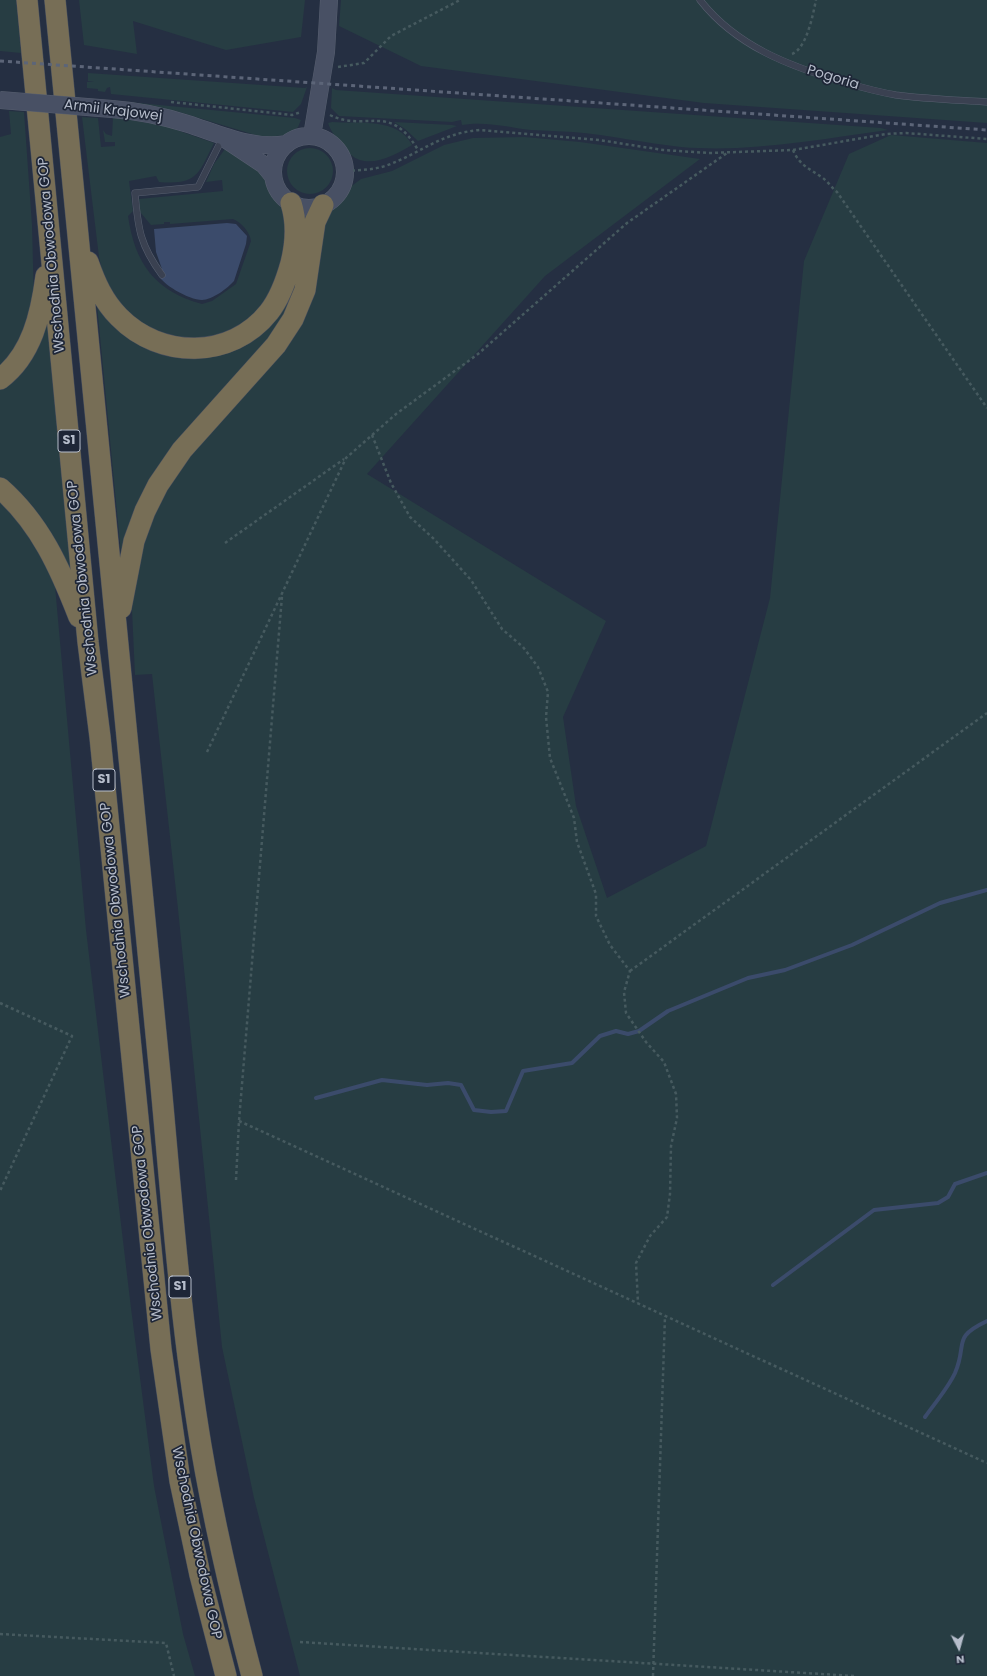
<!DOCTYPE html>
<style>
body{margin:0}
#map{position:relative;width:987px;height:1676px;overflow:hidden;background:#252f42;font-family:Poppins,sans-serif}
canvas{display:block}
.north{position:absolute;left:939px;top:1628px;width:40px;height:40px;-webkit-text-stroke:3px #1e2637;paint-order:stroke;rotate:174deg;font-size:11px;font-weight:700;line-height:16px;text-align:center;color:#b6bdcb}
.north::after{content:'';display:block;margin:auto;width:14px;height:18px;background:#b6bdcb;clip-path:polygon(50% 0,100% 100%,50% 72%,0 100%)}
</style>
<div id="map">
<canvas width="987" height="1676"></canvas>
<div class="north">N</div>
</div>
<script>
const context = document.querySelector('canvas').getContext('2d');
context.lineJoin = 'round';
function paint(path, color) { context.fillStyle = color; context.fill(path, 'evenodd'); }
function strokePath(path, color, width, dash) { context.strokeStyle = color; context.lineWidth = width; context.lineCap = dash ? 'butt' : 'round'; context.setLineDash(dash || []); context.stroke(path); }
function drawText(font, color, halo, rows, align = 'center') {
  context.font = font + ' Poppins,sans-serif'; context.lineWidth = 3.5; context.setLineDash([]); context.textBaseline = 'middle'; context.strokeStyle = halo; context.fillStyle = color; for (const [text, x, y, turn = 0] of rows) {
    context.save(); context.translate(x, y); context.rotate((+turn || 0) * Math.PI / 180); context.textAlign = isNaN(turn) ? turn : align; if (halo) context.strokeText(text, 0, 0); context.fillText(text, 0, 0); context.restore();
  }
}
const green = new Path2D(`
 M0 0H16L21 53 0 51Z
 M79 0H305L301 37 226 50 133 21 137 54 84 45Z
 M341 0H987V123L704 103 421 66 339 26Z
 M88 73 305 88 307 87 301 104 293 112 111 94 110 87 107 88 105 92 98 91V89L87 88V82H94L88 81Z
 M332 88 336 90 881 128 888 130C820 139 750 153 681 147 645 143 609 135 573 132 559 131 545 131 531 130 507 127 486 121 462 125L461 120 452 122 339 116 331 108Z
 M128 102 295 118 301 120 298 127 289 135 262 137 176 111Z
 M9 111 24 112 32 225 34 303 19 345 0 368V137L11 134Z
 M82 117 98 118 101 147 115 146V142H105L103 130 106 134 112 136 113 117 165 126 214 143C198 175 197 185 159 182L156 176 129 181 133 211 128 216C135 264 155 291 202 304L212 301 236 284 251 241C250 232 241 222 233 219L170 224V222H164V224L151 225 140 212 139 199 223 191 222 180 206 182 214 164 225 149 252 162 268 180 273 193 284 207 286 248 271 294 248 321 216 338H169L135 321 113 294 102 270 99 257Z
 M332 122C359 124 398 117 412 145 395 155 369 170 351 155 347 152 345 147 341 143 336 137 331 132 328 123Z
 M394 122 452 125 457 126 418 141 405 129Z
 M891 135 987 143V1676H300L254 1498 222 1347 178 909 152 674 135 675 132 610 135 573 142 537 175 470 262 371 329 210 339 201 349 188 361 179 392 171 444 145 473 138 524 137 580 142 700 159 545 276 367 474 606 621 563 717 576 806 607 898 706 846 770 598 804 261 849 154Z
 M287 171a23 23 0 1 1 46 0a23 23 0 1 1-46 0Z
 M290 288 295 290 288 310 123 554H121L97 305 202 356Z
 M48 325 71 573 0 479V389L45 326Z
 M0 498 11 509 54 575 86 930 131 1308 154 1486 183 1634 195 1676H0Z`);
const water = new Path2D(`
 M227 223 236 224 247 236 246 244 234 281C228 288 212 300 202 300 189 300 161 284 157 273L162 269 156 252 154 229Z`);
const stream = new Path2D(`
 M316 1098 382 1080 427 1085 448 1083 461 1085 474 1110 491 1112 506 1111 523 1071 572 1063 600 1036 616 1031 628 1034 639 1031 668 1011 748 978 785 970 852 945 940 903 987 890
 M773 1285 874 1210 938 1203 948 1197 955 1184 987 1173
 M925 1417C935 1403 948 1388 955 1373 968 1343 951 1338 987 1321`);
const path = new Path2D(`
 M792 54C807 48 813 14 816 0
 M338 67 364 63 391 36 460 0
 M171 102 292 115 301 112
 M330 115C367 133 389 101 418 150
 M793 150C799 165 810 169 823 178 828 182 832 188 837 192L987 408
 M346 171C359 170 372 170 385 166 420 154 440 133 480 130L599 140 663 150 709 153 793 150 886 134 906 133 987 139
 M372 435 391 483 410 517 434 539 471 580 502 629 523 647 538 667 548 692 546 717 550 758 574 818 577 842 596 894V916L610 945 630 971 624 992 626 1013 646 1042 664 1062 676 1094 677 1118 671 1146 670 1194 667 1217 650 1236 636 1263 638 1303
 M225 543 344 459
 M207 752 346 458 396 414 478 354 627 223 727 153
 M630 971 987 713
 M0 1003 72 1036 0 1191
 M239 1121 987 1463
 M236 1180 239 1121 282 596
 M0 1634 166 1643 174 1676
 M300 1642 854 1676
 M653 1676 665 1316`);
const lane = new Path2D(`
 M700 0C736 46 789 66 843 82 860 87 878 92 896 95 926 99 957 100 987 102
 M162 275C140 245 138 229 135 193L198 187 223 137`);
const secondary = new Path2D(`
 M112 109C138 111 163 116 188 124 219 134 253 150 286 144
 M273 172a36 36 0 1 1 72 0a36 36 0 1 1-72 0Z
 M312 136 326 52 329 0
 M228 141 264 165 273 176`);
const highway = new Path2D(`
 M27 0 88 642 100 737 161 1349 180 1481 200 1575 226 1676
 M55 0 161 1085C172 1205 181 1326 201 1446 214 1523 232 1600 252 1676
 M88 262C95 282 103 301 119 317 160 359 231 360 269 312 280 298 286 281 291 263 296 243 297 222 291 203
 M0 379C32 355 41 314 46 276
 M0 488C40 523 60 568 79 617
 M121 608 134 541 145 511 158 485 182 450 276 345 293 319 305 290 315 222 323 205`);
const rail = new Path2D(`
 M0 61 987 130`);
const secondaryBridge = new Path2D(`
 M0 100 112 109`);
const shields = [
 [69,441,22],
 [104,780,22],
 [180,1287,22]
];
const shieldNames = [
 ["S1",69,441],
 ["S1",104,780],
 ["S1",180,1287]
];
const streetNames = [
 ["Pogoria",833,78,17],
 ["Armii Krajowej",113,111,7],
 ["Wschodnia Obwodowa GOP",52,255,-95],
 ["Wschodnia Obwodowa GOP",83,578,-96],
 ["Wschodnia Obwodowa GOP",116,900,-96],
 ["Wschodnia Obwodowa GOP",148,1223,-96],
 ["Wschodnia Obwodowa GOP",196,1543,78]
];
paint(green, '#273d43');
paint(water, '#3b4b6b');
strokePath(stream, '#3b4b6b', 4);
strokePath(lane, '#575f6f', 7);
strokePath(secondary, '#575f6f', 18);
strokePath(highway, '#444c5c', 22);
strokePath(path, '#465a5f', 2.5, [3, 3]);
strokePath(lane, '#3a4151', 6);
strokePath(secondary, '#485064', 17);
strokePath(highway, '#776e56', 21);
strokePath(rail, '#5c6578', 3, [4, 4]);
strokePath(secondaryBridge, '#575f6f', 18, []);
strokePath(secondaryBridge, '#485064', 17);
for (const [x, y, w] of shields) { const box = new Path2D(); box.roundRect(x - w / 2, y - 11, w, 22, 3); context.fillStyle = '#1e2637'; context.fill(box); strokePath(box, '#b6bdcb', 1); }
drawText('bold 13px', '#b6bdcb', null, shieldNames);
drawText('14px', '#b6bdcb', '#1e2637', streetNames);
</script>
